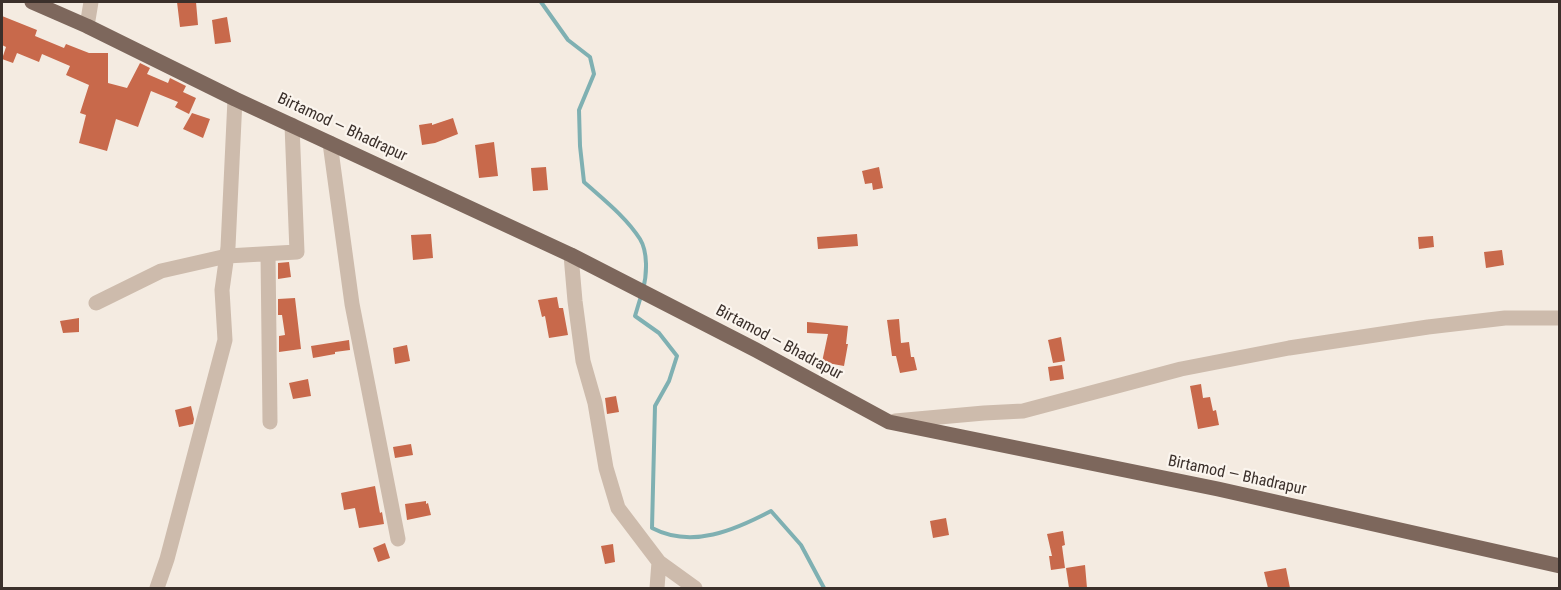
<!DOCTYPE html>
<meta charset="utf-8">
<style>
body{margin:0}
#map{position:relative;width:1561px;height:590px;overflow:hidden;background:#f4ebe1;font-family:"Roboto Condensed",sans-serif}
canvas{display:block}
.frame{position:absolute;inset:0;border:3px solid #3b302b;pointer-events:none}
</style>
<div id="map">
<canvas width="1561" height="590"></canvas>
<div class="frame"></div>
</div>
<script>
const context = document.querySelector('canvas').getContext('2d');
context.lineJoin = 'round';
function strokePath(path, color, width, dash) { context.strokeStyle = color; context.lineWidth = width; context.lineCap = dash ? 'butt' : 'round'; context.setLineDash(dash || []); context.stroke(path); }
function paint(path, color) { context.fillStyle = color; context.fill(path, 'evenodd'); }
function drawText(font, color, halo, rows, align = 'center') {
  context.font = font + ' "Roboto Condensed",sans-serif'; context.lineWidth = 4.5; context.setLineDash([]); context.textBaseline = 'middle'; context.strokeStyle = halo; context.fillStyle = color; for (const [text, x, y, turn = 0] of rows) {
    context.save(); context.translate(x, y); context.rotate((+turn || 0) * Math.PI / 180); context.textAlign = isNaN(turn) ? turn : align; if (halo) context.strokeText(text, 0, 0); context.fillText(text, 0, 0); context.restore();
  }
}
const stream = new Path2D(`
 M541 2 568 40 590 57 594 74 579 110 580 146 584 182C603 199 626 217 640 239 648 252 647 275 643 289
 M641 296 635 316 659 333 677 356 669 381 655 406 652 528C692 549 735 530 771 511L801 545 824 588`);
const building = new Path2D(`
 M177 2H196L198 25 180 27Z
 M2 16 37 30 35 36 64 48 66 44 89 53H108V83L127 88 140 63 150 68 147 74 168 83 170 78 186 86 183 92 196 98 189 114 175 107 178 102 151 91 138 127 116 119 107 151 79 143 86 115 80 113 89 85 66 75 70 66 42 54 39 62 17 53 13 63 2 59 6 47 2 45Z
 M227 17 231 42 215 44 212 20Z
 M192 113 210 119 203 138 183 129Z
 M453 118 458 134 435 143 422 145 419 125 432 123V125Z
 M494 142 498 176 479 178 475 145Z
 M546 167 548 190 533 191 531 168Z
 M879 167 883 188 873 190 872 183 865 184 862 171Z
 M431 234 433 258 413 260 411 235Z
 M857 234 858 246 818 249 817 237Z
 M1433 236 1434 247 1419 249 1418 237Z
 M1502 250 1504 265 1486 268 1484 252Z
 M289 262 291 277 278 279V263Z
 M557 297 559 308H563L568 335 549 338 545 316 542 317 538 300Z
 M295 298 301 349 279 352V336L285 335 282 315H278V299Z
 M79 318V332L63 333 60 321Z
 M899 319 901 343 909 342 911 357H914L917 370 900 373 896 356H892L887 320Z
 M807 322 848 326 846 344H848L844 366 822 362 828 334 807 333Z
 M1061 337 1065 361 1053 363 1048 340Z
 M349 340 350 350 335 352V354L313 358 311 346Z
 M407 345 410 361 395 364 393 348Z
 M1062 365 1064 379 1050 381 1048 367Z
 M308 379 311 396 293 399 289 383Z
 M1201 384 1203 398 1210 397 1213 411 1216 410 1219 425 1198 429 1190 386Z
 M616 396 619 412 607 414 605 398Z
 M191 406 194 419 193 424 179 427 175 410Z
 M411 444 413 455 395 458 393 447Z
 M375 486 380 513 382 512 384 524 359 528 355 508 344 510 341 493Z
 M426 501V504L428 503 431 515 407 520 405 504Z
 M946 518 949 535 933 538 930 521Z
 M1063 531 1065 545 1062 546 1065 568 1051 570 1049 556H1052L1047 534Z
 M385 543 390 558 378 562 373 548Z
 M613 544 615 562 605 564 601 546Z
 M1085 565 1087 588H1069L1066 568Z
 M1286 568 1290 588H1268L1264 572Z`);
const minor = new Path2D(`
 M87 26 91 2
 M330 143 352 304 398 539
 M268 254 270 422
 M571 255 575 301 583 361 595 403 606 468 618 508 659 562 695 588
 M96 303 161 271 227 256 297 252 292 125
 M895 421 984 413 1023 411 1181 369 1289 348 1428 327 1505 318H1560
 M157 588 167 559 225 340 222 290 228 247 235 99
 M657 588 659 562`);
const major = new Path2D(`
 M32 2 87 26 235 99 571 255 756 350 889 422 1218 489 1560 566`);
const streetNames = [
 ["Birtamod — Bhadrapur",342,128,25],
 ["Birtamod — Bhadrapur",779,343,28],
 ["Birtamod — Bhadrapur",1237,476,12]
];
strokePath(stream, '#7fb0b2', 4);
paint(building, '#c8694b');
strokePath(minor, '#cdbbac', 15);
strokePath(major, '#7d675c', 15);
drawText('16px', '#3b302b', '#fbf5ee', streetNames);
</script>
